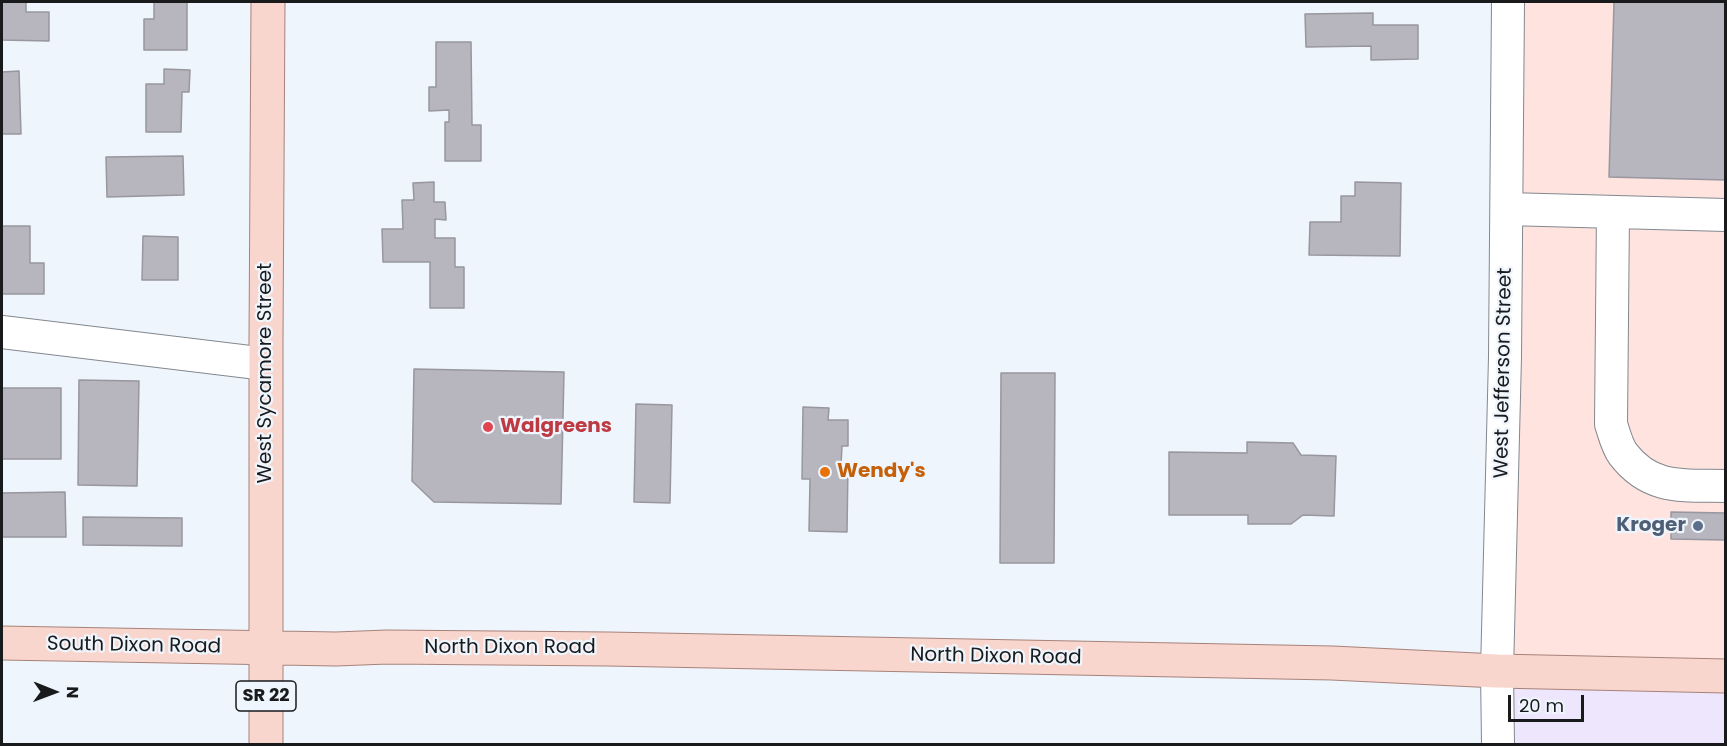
<!DOCTYPE html>
<style>
body{margin:0}
#map{position:relative;width:1727px;height:746px;overflow:hidden;background:#eff5fc;font-family:Poppins,sans-serif}
canvas{display:block}
.frame{position:absolute;inset:0;border:3px solid #181a1c;pointer-events:none}
.north{position:absolute;left:24px;top:662px;width:60px;height:60px;-webkit-text-stroke:4px #eff5fc;paint-order:stroke;rotate:91deg;font-size:16px;font-weight:700;line-height:24px;text-align:center;color:#181a1c}
.north::after{content:'';display:block;margin:auto;width:21px;height:27px;background:#181a1c;clip-path:polygon(50% 0,100% 100%,50% 72%,0 100%)}
.scale{position:absolute;left:1508px;top:695px;width:76px;height:27px;box-sizing:border-box;border:3px solid #181a1c;border-top:0;padding-left:8px;font-size:18px;line-height:21px;white-space:nowrap;color:#181a1c;-webkit-text-stroke:4px #eff5fc;paint-order:stroke}
</style>
<div id="map">
<canvas width="1727" height="746"></canvas>
<div class="frame"></div>
<div class="north">N</div>
<div class="scale">20 m</div>
</div>
<script>
const context = document.querySelector('canvas').getContext('2d');
context.lineJoin = 'round';
function paint(path, color) { context.fillStyle = color; context.fill(path, 'evenodd'); }
function strokePath(path, color, width, dash) { context.strokeStyle = color; context.lineWidth = width; context.lineCap = dash ? 'butt' : 'round'; context.setLineDash(dash || []); context.stroke(path); }
function drawText(font, color, halo, rows, align = 'center') {
  context.font = font + ' Poppins,sans-serif'; context.lineWidth = 4.5; context.setLineDash([]); context.textBaseline = 'middle'; context.strokeStyle = halo; context.fillStyle = color; for (const [text, x, y, turn = 0] of rows) {
    context.save(); context.translate(x, y); context.rotate((+turn || 0) * Math.PI / 180); context.textAlign = isNaN(turn) ? turn : align; if (halo) context.strokeText(text, 0, 0); context.fillText(text, 0, 0); context.restore();
  }
}
const commercial = new Path2D(`
 M1506 2H1725V676L1497 671Z`);
const education = new Path2D(`
 M1497 671 1725 676V744H1497Z`);
const building = new Path2D(`
 M2 2H26V12H49V41L2 40Z
 M154 2H187V50H144V19H154Z
 M1614 2H1726V180L1609 177Z
 M1373 13V25H1418V59L1371 60V46L1306 47 1305 14Z
 M436 42H471L472 125H481V161H445V122H449V110L429 111V87H436Z
 M164 69 190 70 189 92H182L181 132H146V84H164Z
 M19 71 21 134H2V72Z
 M183 156 184 195 107 197 106 157Z
 M434 182V202H445L446 220 435 219V238H455V267H464V308H430V262H383L382 229H403L402 200H414L413 183Z
 M1355 182 1401 183 1400 256 1309 255 1310 222H1341V196H1355Z
 M2 226H30V263H44V294H2Z
 M143 236 178 237V280H142Z
 M414 369 564 372 561 504 434 502 412 481Z
 M1001 373H1055L1054 563H1000Z
 M79 380 139 381 137 486 78 485Z
 M2 388H61V459H2Z
 M636 404 672 405 670 503 634 502Z
 M803 407 829 408 828 420H848V446H842L841 465 848 466 847 532 809 531 810 479H802Z
 M1247 442 1293 443 1301 455 1336 456 1334 516 1303 515 1291 524H1248V515H1169V452L1247 453Z
 M65 492 66 537H2V493Z
 M1671 512 1726 513V540L1671 539Z
 M83 517 182 518V546L83 545Z`);
const minor = new Path2D(`
 M1507 209 1726 215
 M1613 212 1611 424C1614 433 1617 446 1623 454 1651 491 1685 485 1726 486
 M2 332 266 364
 M1498 744 1497 671 1505 357 1508 2`);
const major = new Path2D(`
 M2 643 336 649 387 647 608 649 1332 663 1497 671 1726 676
 M266 744V341L268 2`);
const markers = [
 [488,427,6,"#e0444e"],
 [825,472,6,"#e8710a"],
 [1698,526,6,"#5c6f8a"]
];
const shields = [
 [266,696,60]
];
const shieldNames = [
 ["SR 22",266,696]
];
const streetNames = [
 ["West Sycamore Street",266,373,-90],
 ["West Jefferson Street",1504,373,-89],
 ["South Dixon Road",134,646,1],
 ["North Dixon Road",510,648],
 ["North Dixon Road",996,657,1]
];
const healthNames = [
 ["Walgreens",500,427]
];
const foodNames = [
 ["Wendy's",837,472]
];
const serviceNames = [
 ["Kroger",1686,526]
];
paint(commercial, '#fee3df');
paint(education, '#ede6fc');
paint(building, '#b7b5bd');
strokePath(building, '#98969e', 1.5);
strokePath(minor, '#83888f', 34);
strokePath(major, '#a7827a', 35);
strokePath(minor, '#fff', 32);
strokePath(major, '#f8d6cd', 33);
for (const [x, y, r, color] of markers) { const dot = new Path2D(); dot.arc(x, y, r, 0, 2 * Math.PI); context.fillStyle = color; context.fill(dot); strokePath(dot, '#eff5fc', 2); }
for (const [x, y, w] of shields) { const box = new Path2D(); box.roundRect(x - w / 2, y - 15, w, 30, 4.5); context.fillStyle = '#eff5fc'; context.fill(box); strokePath(box, '#181a1c', 1.5); }
drawText('bold 18px', '#181a1c', null, shieldNames);
drawText('20px', '#181a1c', '#eff5fc', streetNames);
drawText('bold 20px', '#be3a42', '#eff5fc', healthNames, 'left');
drawText('bold 20px', '#c56008', '#eff5fc', foodNames, 'left');
drawText('bold 20px', '#4e5e75', '#eff5fc', serviceNames, 'right');
</script>
